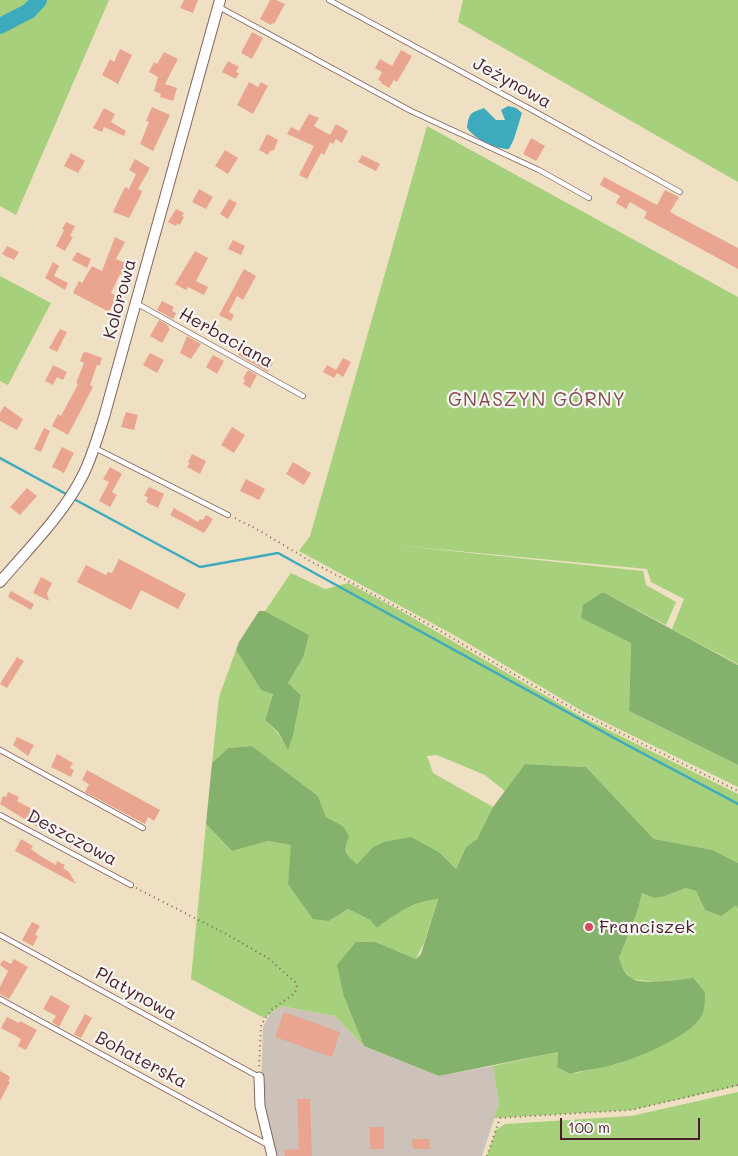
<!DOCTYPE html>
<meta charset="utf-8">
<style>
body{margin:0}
#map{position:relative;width:738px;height:1156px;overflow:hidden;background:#f0e0c3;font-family:Mali,sans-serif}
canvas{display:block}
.scale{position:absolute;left:560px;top:1118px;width:140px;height:22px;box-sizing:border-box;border:2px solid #4a1f2b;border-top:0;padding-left:6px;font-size:15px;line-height:18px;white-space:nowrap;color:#4a1f2b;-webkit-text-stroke:4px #f6f6f2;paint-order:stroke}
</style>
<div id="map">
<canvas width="738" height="1156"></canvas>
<div class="scale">100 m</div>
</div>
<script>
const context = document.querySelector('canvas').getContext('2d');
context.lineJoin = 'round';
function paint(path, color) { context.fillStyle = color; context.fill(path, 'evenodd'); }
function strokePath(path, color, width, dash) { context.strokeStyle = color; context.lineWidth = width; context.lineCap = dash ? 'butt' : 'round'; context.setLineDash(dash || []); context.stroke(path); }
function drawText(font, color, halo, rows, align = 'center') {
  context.font = font + ' Mali,sans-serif'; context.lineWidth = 4.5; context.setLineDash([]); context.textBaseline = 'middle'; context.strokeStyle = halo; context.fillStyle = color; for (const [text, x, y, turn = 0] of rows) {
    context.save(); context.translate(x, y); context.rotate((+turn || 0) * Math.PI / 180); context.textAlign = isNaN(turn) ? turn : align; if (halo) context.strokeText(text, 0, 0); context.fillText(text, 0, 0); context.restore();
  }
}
const industrial = new Path2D(`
 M281 1006 335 1016 364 1046 439 1076 493 1066 499 1104 482 1156H273L261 1098 263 1027 270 1014Z`);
const green = new Path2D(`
 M0 0H109L16 215 0 206Z
 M463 0H738V182L458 22Z
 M427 126 738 297V664L672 629 684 599 651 582 647 569 394 545 643 571 646 585 676 602 666 625 603 592 581 618 631 643 629 711 738 765V787L582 711 454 635 299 551 310 536Z
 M0 276 51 303 8 385 0 381Z
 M291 573 325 589 348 583 401 611 582 717 738 794V863L713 850 654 839 586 767 525 764 505 791 485 775 437 755 427 756 433 773 493 807 477 839 466 847 456 869 440 853 373 847 357 864 347 856 343 826 326 817 318 796 252 746 228 748 212 763 219 697 236 650 261 690 273 693 265 720 277 732 288 749 301 695 288 683 303 658 309 635 265 611Z
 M206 824 232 851 268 841 292 845 288 884 329 921 348 909 370 920 377 928C400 911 411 904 438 898L424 943 416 959 397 951 344 997 364 1046 335 1016 281 1006 264 1018 191 979Z
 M686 888 696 891 705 910 736 904 738 911V1086L631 1110 494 1118 499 1104 493 1066 558 1052 557 1067 570 1074 618 1064 693 978 656 982 631 979 624 970 619 958 638 910 642 893 665 896Z
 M738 1092V1156H487L496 1130 505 1124 631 1116Z`);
const forest = new Path2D(`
 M603 592 738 665V765L629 711 631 643 581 618 583 605Z
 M259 611H265L309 635 303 658 288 683 301 695 293 735 288 750 278 732 265 720 273 694 261 690 236 650 239 642Z
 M252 746 318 796 326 817 343 826 349 836C343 851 345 854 357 864L373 847 384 842 411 837 440 853 456 869 466 847 477 839 493 807 525 764 586 767 654 839 713 850 738 863V910L736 905 721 916 705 910 696 891 686 888 665 896 655 898 642 893 638 910 619 958C622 965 624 974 631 978 642 986 679 979 693 978L705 992C705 998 705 1009 702 1015 691 1036 642 1056 619 1063 603 1069 586 1069 570 1074L557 1067 558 1052 439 1076 364 1046 344 997 337 965 356 942H375L416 959 421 954 438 899C414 901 396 914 377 928L370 920 348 909 329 921 313 919 288 884 291 845 268 841 232 851 206 824 212 763 228 748Z`);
const water = new Path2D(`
 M508 106 516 108 522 113 514 139 509 149C495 149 475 139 467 128 469 113 470 113 484 108L496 120H505L501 110Z`);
const stream = new Path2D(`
 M0 458 68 495
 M72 498 200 567 278 553 627 745 738 804`);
const river = new Path2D(`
 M0 26 29 11 39 0`);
const building = new Path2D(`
 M184 0H198L193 13 180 8Z
 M270 0H276L285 4 274 24 272 23 271 25 260 19Z
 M252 32 263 38 252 59 241 53Z
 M120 49 132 55 118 84 102 75 110 59 114 62Z
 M401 50 412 56 397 82 394 80 389 88 381 83 382 82 378 80 382 72 375 68 380 59 392 66Z
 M164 52 178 59 165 84 177 88 173 101 160 97 161 94 154 91 158 77 149 72 154 62 157 64Z
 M228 61 239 67 236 72 239 73 236 79 222 72Z
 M249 82 258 87 261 82 268 86 253 114 237 105Z
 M152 107 170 115 153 151 140 144 149 122 146 121Z
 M104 108 115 114 111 122 126 131 124 136 104 127 102 132 93 128Z
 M309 114 319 118 314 126 330 135 336 124 348 131 342 143 336 139 333 144 330 142 324 155 321 153 307 179 299 175 314 146 287 134 291 127 299 131Z
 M267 134 278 140 274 150 270 151 268 155 259 150Z
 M531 138 545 146 536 161 523 154Z
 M225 150 238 158 228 174 215 166Z
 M71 153 85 161 78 173 64 166Z
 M362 155 380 164 376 171 358 162Z
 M135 159 150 168 138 189 142 191 140 197 129 218 113 212 125 187 129 189 136 174 129 170Z
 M604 177 657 205 665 190 679 197 670 212 738 248V269L644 218 647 212 630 202 626 209 616 203 620 196 600 185Z
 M199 189 213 197 206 209 192 202Z
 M229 199 237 203 228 219 220 214Z
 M176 209 184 213 182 216 184 217 180 225 178 223 176 226 168 222Z
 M66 222 75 226 70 236 73 237 65 251 56 246 64 230 62 229Z
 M115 237 125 242 116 259 128 264 124 275 120 274 111 293 117 296 109 312 73 293 79 281 82 283 92 266 102 271Z
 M233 240 245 246 241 255 228 249Z
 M7 246 19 252 14 260 2 254Z
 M195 251 208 258 196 281 208 287 204 295 188 287 186 290 175 284Z
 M77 252 91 259 87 268 72 260Z
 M53 262 59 266 54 276 68 283 65 290 45 278Z
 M244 269 256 276 243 300 237 296 229 312 234 315 231 321 219 315Z
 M162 301 174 307 172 311 176 313 173 319 157 310Z
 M159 320 169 326 168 328 170 329 162 343 150 336Z
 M60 329 67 332 57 352 49 348Z
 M187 336 201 344 191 359 180 353Z
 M243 346 273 363 268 372 238 355Z
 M86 352 102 358 100 365H97L90 385 93 387 68 435 52 426 58 414 61 416 78 384 76 383 84 363 80 361 83 353Z
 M150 353 164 360 157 373 143 365Z
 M213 355 224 361 217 374 206 367Z
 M343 358 351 362 343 377 337 373 334 378 323 372 327 365 336 370Z
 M53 365 67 372 63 380 57 377 53 385 45 381Z
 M248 370 257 375 250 388 243 384 245 380 243 379Z
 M4 406 23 419 17 430 0 421V413Z
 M126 412 138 415 134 430 121 427Z
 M232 427 245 435 234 453 221 445Z
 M44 428 50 431 41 452 34 449Z
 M62 447 74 453 64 473 52 467Z
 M192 454 206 461 200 474 187 467 190 463 188 462Z
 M293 462 311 473 304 485 286 474Z
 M110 467 122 474 112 492 117 495 110 507 99 501 109 482 103 479Z
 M246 479 265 489 259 500 240 491Z
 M149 487 164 494 158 508 146 502 148 497 144 496Z
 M27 488 37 496 20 515 10 507Z
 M174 508 198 522 200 519 203 520 206 515 213 519 204 533 170 515Z
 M119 559 186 594 178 609 141 590 131 610 77 582 86 565 106 575 108 572 112 573Z
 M41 577 52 583 47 593 49 601 33 593Z
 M11 591 34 604 31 610 8 597Z
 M17 657 24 661 7 688 0 684Z
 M17 737 34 745 28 756 13 745Z
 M57 754 73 763 70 768 74 770 71 777 51 767Z
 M87 770 160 810 154 821 148 817 145 824 85 792 89 784 82 780Z
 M8 792 19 797 17 801 34 810 32 814 49 823 44 831 0 804 3 796 6 797Z
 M21 839 33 846 31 849 42 857 56 865 57 861 65 865 63 868 69 872 76 884 15 851Z
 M32 922 40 926 35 935 38 936 33 946 22 940Z
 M14 959 28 967 9 999 0 994V987L8 971 0 965 3 960 11 964Z
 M51 995 70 1006 59 1027 52 1022 56 1016 43 1009Z
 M284 1012 340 1032 332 1057 275 1037Z
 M85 1014 92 1018 81 1038 74 1034Z
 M7 1017 19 1023 20 1021 37 1030 26 1050 18 1046 21 1039 1 1028Z
 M0 1071 9 1076 10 1078 8 1081 10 1082 0 1101Z
 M297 1099H310L312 1156H285L284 1150 299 1149Z
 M370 1127H384V1149H370Z
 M412 1139H429L430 1149H413Z`);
const path = new Path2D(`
 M235 518 260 531 312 562 423 621 582 714 738 791
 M136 888 226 934 268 958 295 982 297 986 295 993 271 1010 261 1025 259 1069
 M487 1156 500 1118 631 1110 738 1085`);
const service = new Path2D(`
 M329 0 532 110 680 192
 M219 7 411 111 539 170 589 198
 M136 303 303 396
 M95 448 228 515
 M0 750 143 828
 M0 815 131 885
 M0 935 259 1077
 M0 999 268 1145`);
const minor = new Path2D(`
 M259 1077 260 1106 272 1156`);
const tertiary = new Path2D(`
 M0 582C29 548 63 515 83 475 92 457 98 436 104 417L220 0`);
const markers = [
 [589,927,5,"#d1495b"]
];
const streetNames = [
 ["Jeżynowa",512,83,29],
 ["Kolorowa",120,299,-75],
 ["Herbaciana",226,338,29],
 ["Deszczowa",72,838,28],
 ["Platynowa",136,994,29],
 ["Bohaterska",141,1060,28]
];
const poiNames = [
 ["Franciszek",599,927]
];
const neighbourhoodNames = [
 ["GNASZYN GÓRNY",537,400]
];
paint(industrial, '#cdc2b9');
paint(green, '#a6d07c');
paint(forest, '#84b26c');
paint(water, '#3daabd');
strokePath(stream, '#3daabd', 2.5);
strokePath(river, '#3daabd', 16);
paint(building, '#eaa590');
strokePath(service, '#846360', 6);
strokePath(minor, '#846360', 11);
strokePath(tertiary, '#846360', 12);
strokePath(path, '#846360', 2, [1, 4]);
strokePath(service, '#fff', 4.5);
strokePath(minor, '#fff', 9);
strokePath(tertiary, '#fff', 10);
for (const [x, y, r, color] of markers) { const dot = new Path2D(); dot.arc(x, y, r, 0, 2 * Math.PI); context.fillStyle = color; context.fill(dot); strokePath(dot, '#f6f6f2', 2); }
drawText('18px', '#4a1f2b', '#f6f6f2', streetNames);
drawText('18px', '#4a1f2b', '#f6f6f2', poiNames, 'left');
context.letterSpacing = '1px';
drawText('19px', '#824e4e', '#f6f6f2', neighbourhoodNames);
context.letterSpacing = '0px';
</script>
